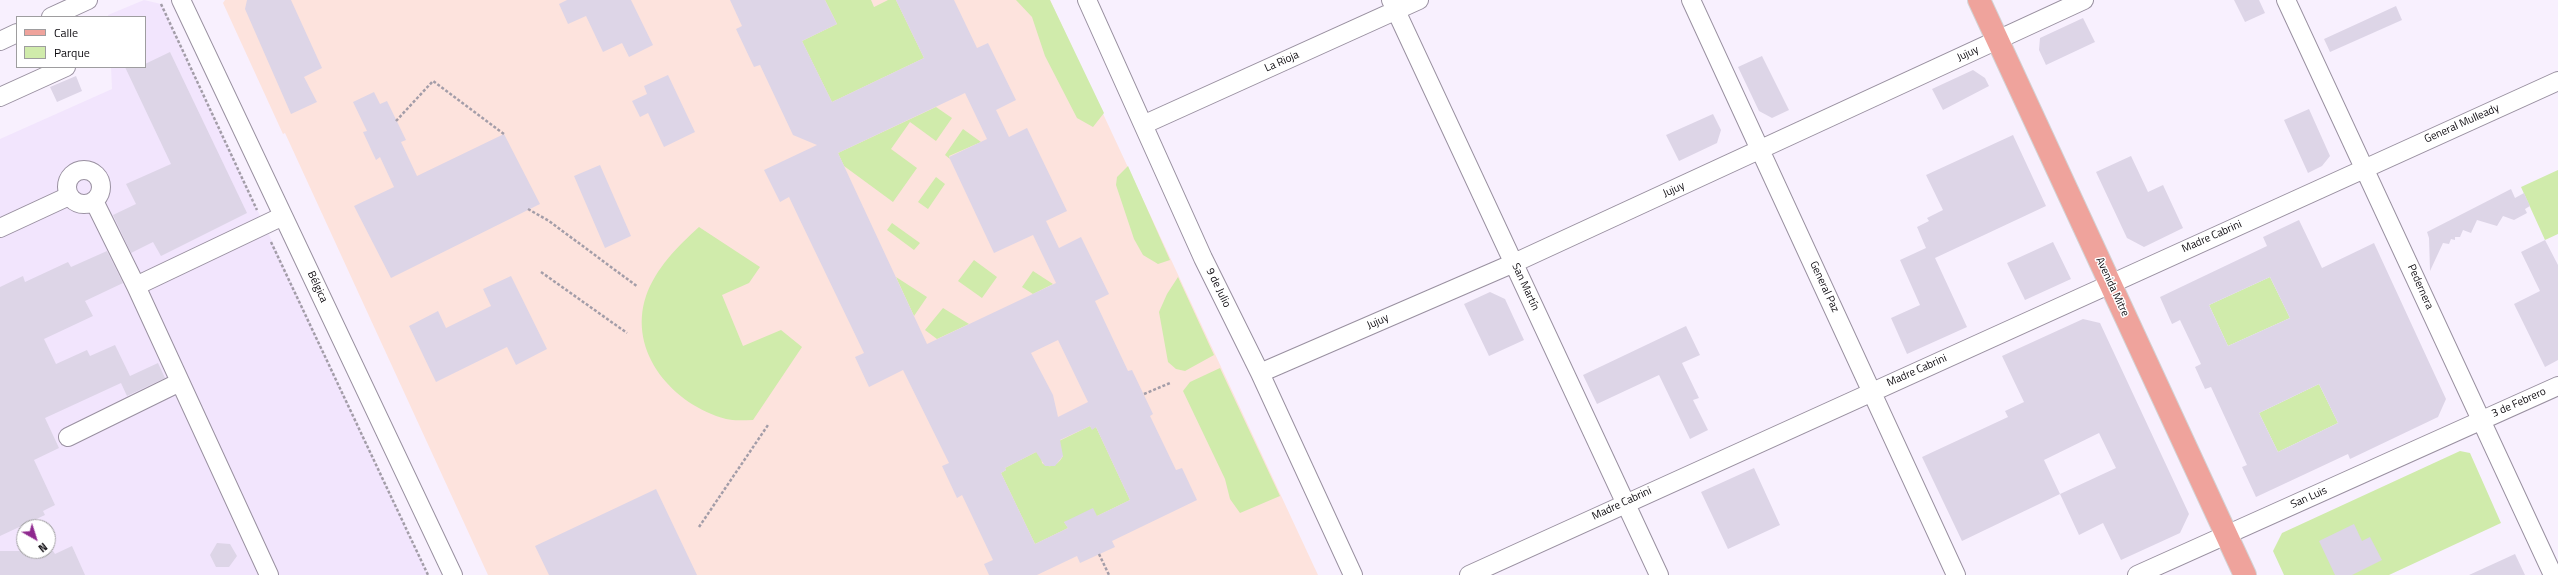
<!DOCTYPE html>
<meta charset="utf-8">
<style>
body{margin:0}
#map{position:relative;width:2558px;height:575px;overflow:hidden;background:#f8f0fe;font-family:"Titillium Web",sans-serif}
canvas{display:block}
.legend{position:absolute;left:16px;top:16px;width:130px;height:52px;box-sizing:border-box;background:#fff;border:1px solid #9e9d9f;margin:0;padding:5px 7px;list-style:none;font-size:12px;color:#0d0a0f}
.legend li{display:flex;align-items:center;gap:8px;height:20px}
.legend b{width:20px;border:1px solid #9e9d9f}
.north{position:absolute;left:16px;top:519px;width:40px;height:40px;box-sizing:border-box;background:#fff;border:1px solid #9e9d9f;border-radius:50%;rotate:141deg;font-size:11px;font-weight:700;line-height:16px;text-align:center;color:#0d0a0f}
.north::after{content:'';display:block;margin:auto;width:14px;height:18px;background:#8e288e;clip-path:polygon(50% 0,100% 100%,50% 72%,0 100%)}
</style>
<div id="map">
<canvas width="2558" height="575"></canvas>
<ul class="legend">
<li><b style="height:5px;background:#efa39c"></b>Calle</li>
<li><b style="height:11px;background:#d0ebab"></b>Parque</li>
</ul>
<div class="north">N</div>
</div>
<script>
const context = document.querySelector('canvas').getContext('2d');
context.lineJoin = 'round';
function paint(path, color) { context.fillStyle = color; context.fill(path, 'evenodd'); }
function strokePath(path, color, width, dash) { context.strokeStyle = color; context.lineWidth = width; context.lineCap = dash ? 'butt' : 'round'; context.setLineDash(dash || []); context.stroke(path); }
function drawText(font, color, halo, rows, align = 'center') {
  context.font = font + ' "Titillium Web",sans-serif'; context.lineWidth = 3; context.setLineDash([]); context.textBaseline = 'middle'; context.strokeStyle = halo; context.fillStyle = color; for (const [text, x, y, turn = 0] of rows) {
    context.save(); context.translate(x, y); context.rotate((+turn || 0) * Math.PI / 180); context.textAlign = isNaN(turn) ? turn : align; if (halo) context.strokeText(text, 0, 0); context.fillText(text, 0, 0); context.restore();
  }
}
const built = new Path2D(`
 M144 0 161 4 428 575H0V139L112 89 111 67H145V17H108V15ZM24 527H48V551H24Z`);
const education = new Path2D(`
 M225 0H1050L1318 575H488L285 133 283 134 223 3Z`);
const green = new Path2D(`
 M825 0H871L874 7 888 0H896L924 58 832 102 802 41 837 24Z
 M1016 0H1050L1104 113 1093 127 1077 118 1045 56 1032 17Z
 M936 107 952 118 936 141 910 122 891 149 917 168 893 202 844 166 838 153Z
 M963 129 981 142 949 156 950 159 945 155Z
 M1128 166 1170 260 1158 264 1143 255 1134 239 1116 185 1117 177Z
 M2558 170V234L2545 240 2521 187Z
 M936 177 945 184 928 209 918 202Z
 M892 223 920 243 914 250 887 230Z
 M699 227 760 267 749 283 722 295 743 346 781 330 802 347 753 420C744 420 734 421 726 419 674 405 627 353 646 296 656 268 677 247 699 227Z
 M974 260 997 277 982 298 958 281Z
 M1033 271 1053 284 1033 294 1022 287Z
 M896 277 927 297 914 316Z
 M1178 277 1214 355 1185 371 1176 369 1168 362 1159 312 1167 294Z
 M2270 277 2290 318 2228 346 2209 305Z
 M943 308 969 324 937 339 925 330Z
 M1220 368 1280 496 1240 513 1230 499 1225 479 1183 391 1190 382Z
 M2319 384 2338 423 2278 452 2259 413Z
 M1090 426 1092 429 1096 427 1130 500 1097 516 1064 522 1068 528 1035 544 1001 473 1006 470 1005 468 1040 450 1042 463C1050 470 1058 465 1063 456L1053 444Z
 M2460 451 2470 453 2501 523 2389 575H2284L2273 551 2282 533Z`);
const building = new Path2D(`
 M247 0H291L322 68 304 77 317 102 291 114 245 9Z
 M567 0H631L653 45 629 57 622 43 603 52 586 16 568 24 559 4Z
 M730 0H825L837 24 802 41 832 102 924 58 896 0H954L977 48 988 43 1016 100 996 110 1009 137 1027 128 1067 211 1046 221 1059 248 1081 237 1109 294 1095 301 1128 371 1132 370 1153 414 1150 416 1176 470 1182 468 1197 500 1112 541 1115 547 1080 563 1077 556 1037 575H989L984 564 993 560 962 495 957 498 942 466 949 463 903 370 869 387 855 357 864 353 798 216 789 197 780 202 764 170 817 145 793 135 760 65 754 67 736 29 742 26ZM965 93 987 139 949 157 994 253 1033 235 1056 283 927 344 838 153ZM1058 340 1088 402 1058 417 1053 395 1031 353ZM1090 426 1092 430 1096 427 1130 500 1097 516 1093 508 1064 522 1068 528 1035 544 1001 473 1006 470 1005 468 1036 452 1045 466H1055L1063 456 1060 440Z
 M2234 0H2259L2265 13 2245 22Z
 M2396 6 2402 20 2330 52 2324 39Z
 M2083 18 2095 42 2046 65 2039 50 2040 38Z
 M170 52 247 213 161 256 153 242 131 253 113 215 136 204 126 184 171 164 125 67H145V64Z
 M1762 56 1789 110 1772 118 1759 111 1738 67Z
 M1973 70 1985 78 1989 86 1943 110 1932 89Z
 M668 75 695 132 664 147 648 113 640 117 632 101 647 94 644 86Z
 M76 76 82 91 57 102 50 87Z
 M374 92 380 104 387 101 406 140 401 142 417 176 504 134 540 204 391 278 354 206 394 187 380 157 376 160 363 132 367 131 353 102Z
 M2309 109 2330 156 2322 166 2308 173 2284 120Z
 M1713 114 1721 130 1717 143 1679 161 1666 135Z
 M2013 135 2046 206 1935 258 1967 327 1907 354 1891 318 1920 305 1900 260 1926 248 1917 227 1929 221 1927 218 1943 210 1926 175Z
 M2131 156 2148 192 2163 185 2183 228 2144 247 2127 238 2096 172Z
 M600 165 631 236 605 248 574 176Z
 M2511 189 2515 198 2524 193 2530 206 2525 209 2527 213 2514 220 2503 216 2497 226 2477 220 2471 233 2463 230 2460 237H2455V240L2451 239 2449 244 2443 243 2430 271 2429 238 2427 232Z
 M2299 220 2322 268 2374 243 2446 399 2438 417 2350 459 2348 454 2256 497 2242 467 2247 465 2211 387 2205 389 2195 367 2201 364 2180 320 2172 324 2160 297 2267 246 2263 237ZM2270 277 2290 318 2228 346 2209 305ZM2319 384 2338 423 2278 452 2259 413Z
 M2545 240 2558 265V360L2545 367 2514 304 2540 291 2521 252Z
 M2053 242 2071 279 2025 300 2007 263Z
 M107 251 123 283 85 301 93 316 44 339 56 364 87 350 90 356 115 345 130 376 158 363 165 378 127 396 121 383 45 418 59 448 34 460 55 505 43 511 45 515 0 536V287L23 276 25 282 68 262 71 267Z
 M511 276 547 349 516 365 507 347 436 382 409 326 438 311 446 328 491 306 483 289Z
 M1490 292 1505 299 1524 340 1489 356 1464 304Z
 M2083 319 2100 323 2189 514 2180 533 2121 560 2103 523 2079 535 2060 494 1962 541 1922 457 2008 417 2005 411 2024 402 2002 356ZM2099 433 2116 468 2060 494 2044 460Z
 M1686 326 1700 355 1682 363 1699 398 1693 400 1708 430 1690 439 1659 375 1597 404 1583 375Z
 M1754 468 1780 525 1728 549 1701 492Z
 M656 489 697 575H549L535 546Z
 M2354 524 2362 541 2370 537 2382 560 2352 575H2335L2319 541Z
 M217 543 230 544 237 556 229 567H216L210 555Z
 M72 546 85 575H0V551H53L55 554Z
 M2515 554 2525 575H2469Z`);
const path = new Path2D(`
 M161 4 257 210
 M396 121 433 81 504 134
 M528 209 549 221 638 287
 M271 242 428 575
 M541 272 627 333
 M1144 394 1170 383
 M699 527 768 425
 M1099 554 1109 575`);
const minor = new Path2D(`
 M181 0 453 575
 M1087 0 1203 258 1260 373 1353 575
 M1391 0 1659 575
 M1691 0 1956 575
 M2286 0 2553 575
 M51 17 88 0
 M0 41 17 33
 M0 97 66 67
 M1145 124 1419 0
 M67 187a17 17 0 1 1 34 0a17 17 0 1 1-34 0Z
 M94 201 136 286 269 575
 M0 228 69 196
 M136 286 283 216
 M1260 373 1514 263 2084 0
 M68 437 180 382
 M1469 575 2558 81
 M2137 575 2558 386`);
const major = new Path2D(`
 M1979 0 2245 575`);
const streetNames = [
 ["Jujuy",1968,54,-25],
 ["La Rioja",1282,62,-24],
 ["General Mulleady",2462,124,-24],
 ["Jujuy",1674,190,-24],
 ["Madre Cabrini",2212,237,-24],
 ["Bélgica",317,287,65],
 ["San Martín",1525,287,65],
 ["General Paz",1824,287,65],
 ["Avenida Mitre",2112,287,65],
 ["Pedernera",2420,287,66],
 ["9 de Julio",1218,288,64],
 ["Jujuy",1378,322,-24],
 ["Madre Cabrini",1917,371,-24],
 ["3 de Febrero",2519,403,-24],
 ["San Luis",2309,498,-24],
 ["Madre Cabrini",1622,504,-25]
];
paint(built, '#f2e5fd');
paint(education, '#fde3dd');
paint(green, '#d0ebab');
paint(building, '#ddd5e7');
strokePath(minor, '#9990a0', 20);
strokePath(major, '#d3d3d4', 24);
strokePath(path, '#a39da8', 2.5, [3, 2]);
strokePath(minor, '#fff', 18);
strokePath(major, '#efa39c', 22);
drawText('11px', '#0d0a0f', '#fff', streetNames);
</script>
